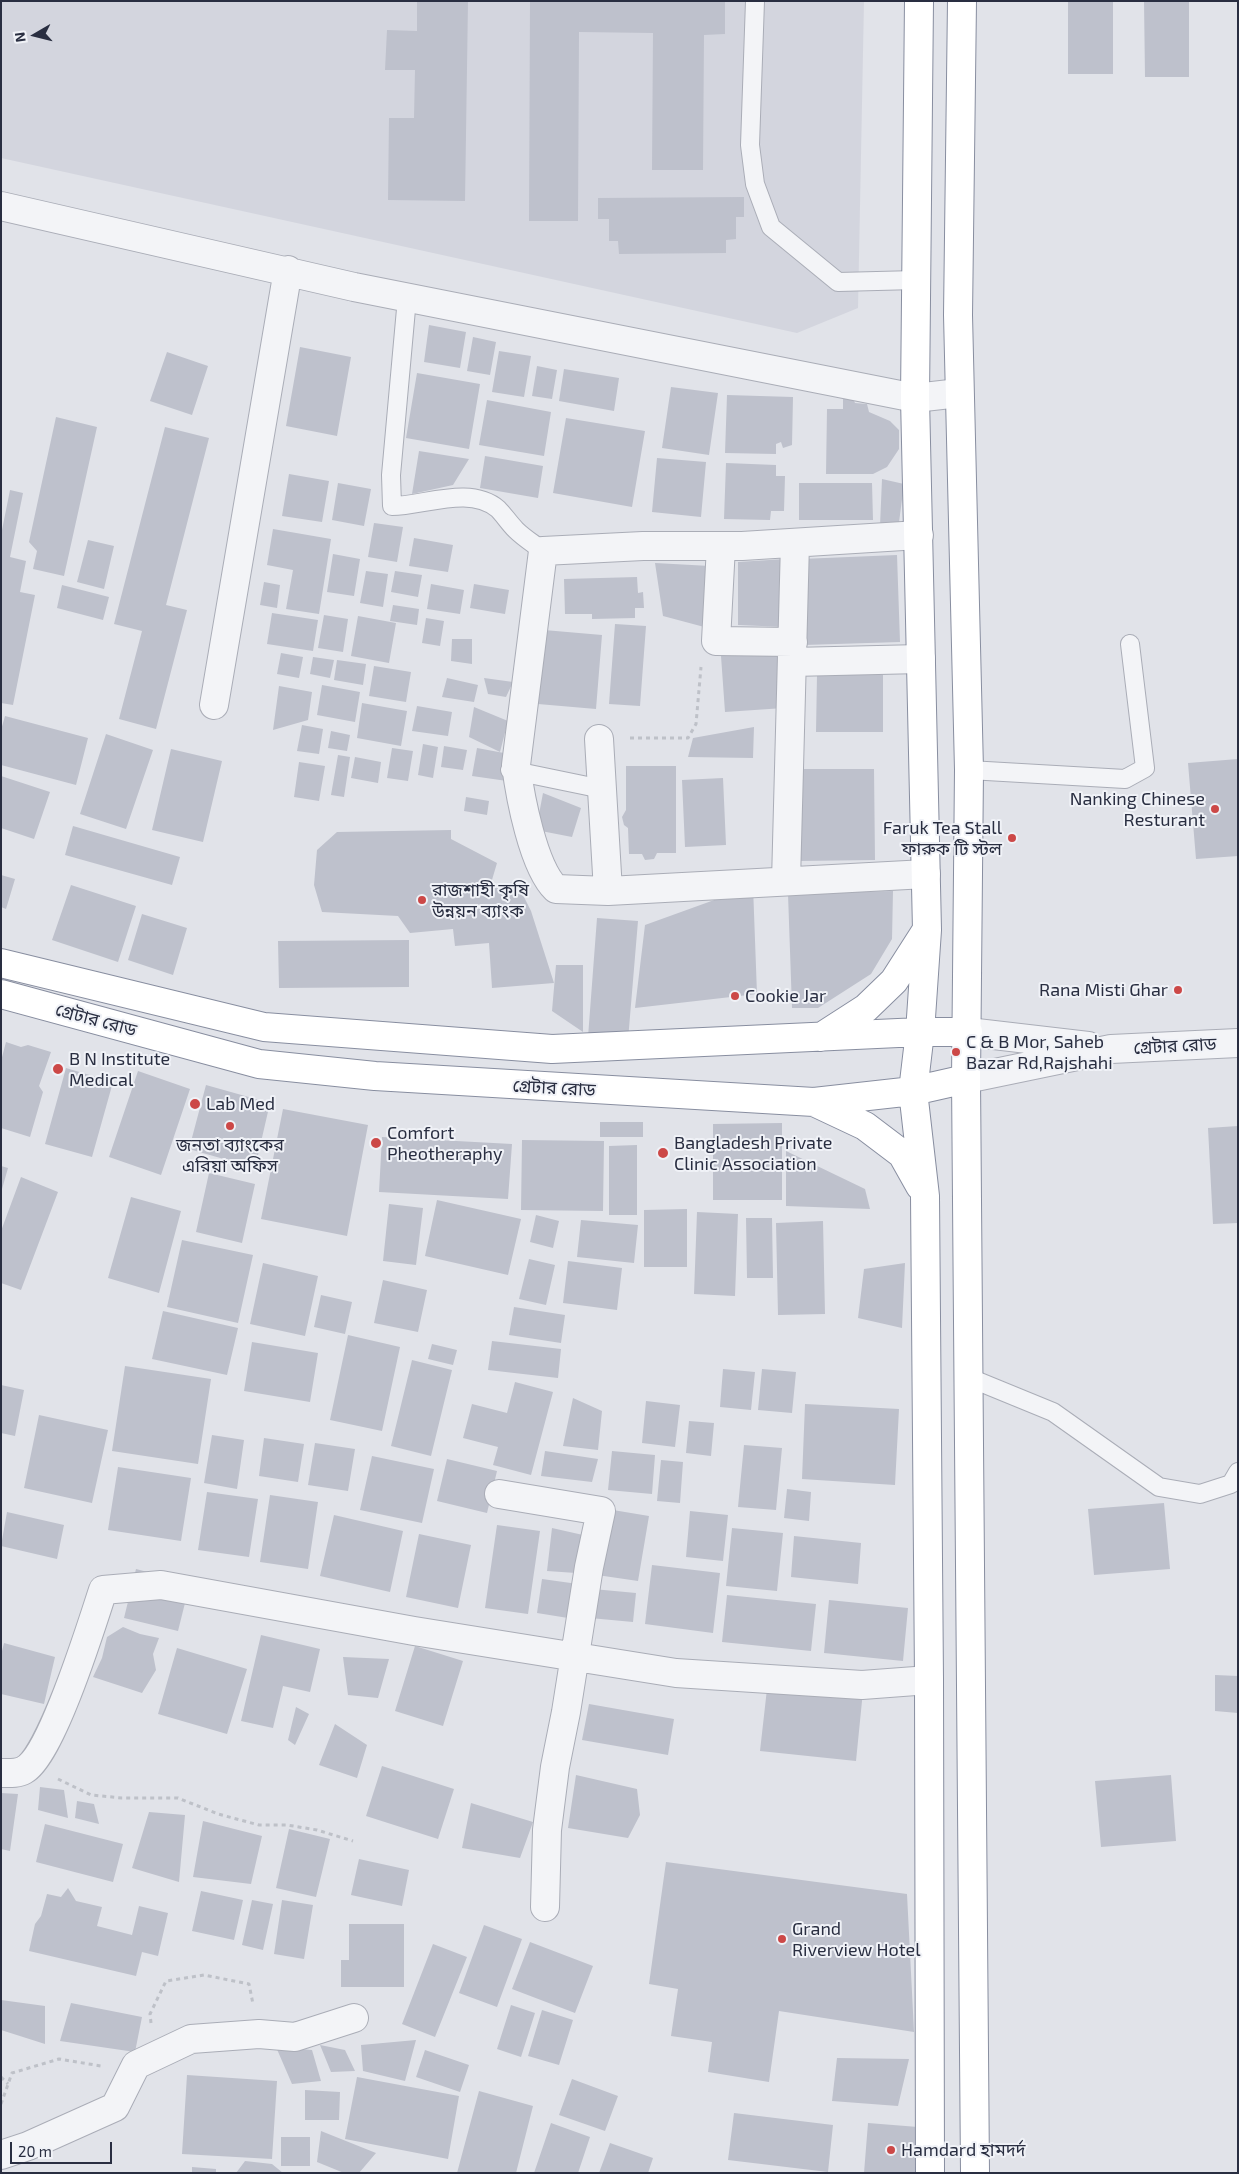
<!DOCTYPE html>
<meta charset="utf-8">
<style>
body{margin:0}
#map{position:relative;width:1239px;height:2174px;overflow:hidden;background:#e1e3e9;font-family:"Exo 2",sans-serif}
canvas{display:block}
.frame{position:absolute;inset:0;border:2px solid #292e41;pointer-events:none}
.north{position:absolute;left:10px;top:10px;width:50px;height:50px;-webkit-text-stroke:4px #f0f2f7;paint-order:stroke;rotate:262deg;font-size:14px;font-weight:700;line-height:20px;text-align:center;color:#292e41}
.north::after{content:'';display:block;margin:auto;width:18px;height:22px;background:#292e41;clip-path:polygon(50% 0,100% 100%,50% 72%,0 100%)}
.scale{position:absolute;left:10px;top:2142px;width:102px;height:22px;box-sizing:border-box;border:2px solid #292e41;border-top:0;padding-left:6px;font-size:15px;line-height:18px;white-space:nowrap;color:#292e41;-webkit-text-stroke:4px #f0f2f7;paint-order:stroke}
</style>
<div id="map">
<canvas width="1239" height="2174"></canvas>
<div class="frame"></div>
<div class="north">N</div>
<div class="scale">20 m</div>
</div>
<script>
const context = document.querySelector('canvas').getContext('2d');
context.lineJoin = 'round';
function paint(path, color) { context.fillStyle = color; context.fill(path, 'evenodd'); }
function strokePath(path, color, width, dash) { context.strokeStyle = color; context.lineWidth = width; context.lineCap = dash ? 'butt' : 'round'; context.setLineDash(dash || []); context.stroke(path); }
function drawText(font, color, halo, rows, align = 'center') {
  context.font = font + ' "Exo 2","Noto Sans Bengali",sans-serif'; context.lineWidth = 4; context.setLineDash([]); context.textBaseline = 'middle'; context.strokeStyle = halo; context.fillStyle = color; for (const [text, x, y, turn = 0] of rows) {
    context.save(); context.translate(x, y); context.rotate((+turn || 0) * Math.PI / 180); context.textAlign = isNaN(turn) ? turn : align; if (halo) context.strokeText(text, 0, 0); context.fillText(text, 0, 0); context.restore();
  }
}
const built = new Path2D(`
 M1 1H864L858 308 797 333 1 158Z`);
const building = new Path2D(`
 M417 1H468L465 201 388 200 389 118H414L415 70H385L387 30 417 31Z
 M530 1H725V34L704 35 703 170H652L653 33 579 32 578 221H529Z
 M1068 1H1113V74H1068Z
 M1144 1H1189V77H1145Z
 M744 197V217H736V239L726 240V253L619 254 618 241H609V219H598V198Z
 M429 325 466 332 460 368 424 362Z
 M473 337 496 342 490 375 467 371Z
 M300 347 351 357 337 436 286 426Z
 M499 351 531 356 524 397 492 392Z
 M167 352 208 366 192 415 150 401Z
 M537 366 557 370 552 399 532 396Z
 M564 369 619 378 614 411 559 401Z
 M417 373 480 384 469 449 406 438Z
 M671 387 718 393 709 455 662 448Z
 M727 395 793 397 792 445 783 448 781 442 776 444V454L725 453Z
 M843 397 853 398 855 403 867 404 869 412 890 421 899 430V449L887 467 873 474H826L827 409H843Z
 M487 400 551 412 544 456 479 445Z
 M56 417 97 427 64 576 33 569 37 551 29 542Z
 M566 418 645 431 632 507 553 493Z
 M165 427 209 438 166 605 187 610 156 729 119 719 142 631 114 624Z
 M419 451 469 459 453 485 412 494Z
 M485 456 543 466 538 498 480 488Z
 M657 458 706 462 701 517 652 512Z
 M726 463 776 465V476H785L784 511H771L770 520 724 519Z
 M289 474 329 481 322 522 282 516Z
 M882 479 904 484 898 530 880 526Z
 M338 483 371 489 364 526 332 520Z
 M799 483H872L873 520H799Z
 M10 490 23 493 10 557 26 561 20 592 35 595 13 705 1 703V535Z
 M374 523 403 527 397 562 368 557Z
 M273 529 331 539 319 614 286 609 293 570 267 565Z
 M414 538 453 545 448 572 409 566Z
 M88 540 114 546 104 589 77 582Z
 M333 554 360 559 354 596 327 592Z
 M897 555 900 642 804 645 801 559Z
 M785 559V627L738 625V562Z
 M655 563 710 566 708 628 663 616Z
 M366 571 388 574 383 607 360 603Z
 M395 571 422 575 418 597 391 592Z
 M637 577 638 593 643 592 644 608H635V618L592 619V614H565L564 579Z
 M264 582 280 585 277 608 260 605Z
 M431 584 464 590 460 614 427 609Z
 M474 584 509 590 505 614 470 608Z
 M62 585 109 597 103 620 57 608Z
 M393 605 419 609 417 625 390 621Z
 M272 613 318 620 313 651 267 644Z
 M324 615 348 619 343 652 318 648Z
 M358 616 396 623 389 663 351 656Z
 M426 618 444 621 440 646 422 643Z
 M615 624 646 626 640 706 609 704Z
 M544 630 602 635 596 709 538 704Z
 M452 639H472V664L451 661Z
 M780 652 784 708 725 712 721 656Z
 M281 653 303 657 299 678 277 674Z
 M313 657 334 660 330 678 310 674Z
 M337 660 366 664 363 685 334 680Z
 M374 666 411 672 406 702 369 696Z
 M817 675H883V732H816Z
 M447 678 478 685 474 702 442 697Z
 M484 678 513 682 506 697 488 694Z
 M322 685 360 692 355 722 317 715Z
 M279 686 312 692 308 720 273 730Z
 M362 703 407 711 401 746 357 738Z
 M417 706 452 712 448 736 412 731Z
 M474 707 508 721 500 752 469 737Z
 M5 716 88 738 76 785 1 765V730Z
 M302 725 323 729 319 754 297 751Z
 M754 727 753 758 688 757 693 738Z
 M331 731 350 735 347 751 328 748Z
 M106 734 153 750 126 829 80 814Z
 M423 744 438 747 433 778 418 775Z
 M444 746 467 750 463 770 441 767Z
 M392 748 413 751 408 781 387 778Z
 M477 748 504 753 507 781 472 776Z
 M171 749 222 761 203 842 152 830Z
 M338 755 350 757 344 797 331 795Z
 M355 757 381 762 378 783 351 778Z
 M1238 759V856L1196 859 1188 763Z
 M299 762 325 766 319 801 294 797Z
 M626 766H676V853H657L654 859 645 860 642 854H629L628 828 624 825 622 817 626 810Z
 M798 769H874L875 860 799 861Z
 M1 776 50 792 34 839 1 828Z
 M723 778 726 845 685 847 682 780Z
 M543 793 581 808 572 837 536 830Z
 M466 797 489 801 487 815 464 811Z
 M73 826 180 857 172 885 65 855Z
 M451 830V839L497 863 489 890 516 881 531 911 554 983 492 988 489 943 455 946 453 929 410 933 398 916 322 912 314 885 317 850 337 832Z
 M1 875 15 879 6 909 1 907Z
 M71 885 136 906 118 962 52 940Z
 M753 886 757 994 635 1008 645 925Z
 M893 891 892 939 871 974 818 1008H792L788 894Z
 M142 914 187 928 173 975 128 960Z
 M597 918 638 921 628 1040 588 1037Z
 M409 940V987L279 988 278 941Z
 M556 965H583V1032L552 1011Z
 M6 1042 21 1047 28 1045 51 1052 39 1086 43 1092 30 1137 1 1128V1061Z
 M66 1068 113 1082 92 1157 45 1144Z
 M138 1071 190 1089 161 1175 109 1157Z
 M206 1085 270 1103 255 1168 189 1149Z
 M283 1109 368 1125 347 1236 261 1219Z
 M600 1122H643V1137H600Z
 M782 1123V1200H713V1124Z
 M1238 1126V1223L1213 1224 1208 1128Z
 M382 1137 512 1144 508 1199 379 1192Z
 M522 1140 604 1141 603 1211 521 1210Z
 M637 1145V1215H609V1146Z
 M786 1151 865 1189 870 1209 786 1206Z
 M1 1166 8 1168 2 1189H1Z
 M209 1173 255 1184 242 1243 196 1232Z
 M21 1177 58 1192 21 1290 1 1283V1231Z
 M131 1197 181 1211 159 1293 108 1278Z
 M437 1200 521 1219 508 1275 425 1256Z
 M389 1204 423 1208 416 1265 383 1261Z
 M687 1209V1267H644V1210Z
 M697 1212 738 1214 735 1296 694 1294Z
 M536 1215 559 1221 553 1248 530 1242Z
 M746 1218H772L773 1278H747Z
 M581 1220 638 1225 634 1263 577 1257Z
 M823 1221 825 1314 778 1315 776 1223Z
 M182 1240 253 1255 238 1323 167 1307Z
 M529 1259 555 1265 546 1305 519 1299Z
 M568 1261 622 1268 617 1310 563 1303Z
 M263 1263 318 1276 305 1336 250 1324Z
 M905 1263 902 1328 858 1318 864 1269Z
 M383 1280 427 1290 418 1332 374 1323Z
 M321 1295 352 1302 345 1334 314 1327Z
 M514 1307 565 1315 561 1343 509 1335Z
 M163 1311 238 1328 227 1375 152 1359Z
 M348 1335 400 1347 382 1431 330 1420Z
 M492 1341 561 1349 558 1378 488 1370Z
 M252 1342 318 1353 310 1402 244 1391Z
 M432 1344 457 1350 453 1365 428 1359Z
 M412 1360 452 1370 431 1456 391 1446Z
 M125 1366 211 1379 198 1464 112 1451Z
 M723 1369 755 1372 751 1410 720 1407Z
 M762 1369 796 1372 792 1413 758 1410Z
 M515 1382 553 1392 531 1475 493 1465 498 1447 463 1438 472 1404 507 1413Z
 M1 1385 24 1390 15 1436 1 1433Z
 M573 1398 602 1411 598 1450 563 1446Z
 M646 1401 680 1405 675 1447 642 1443Z
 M805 1404 899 1409 895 1485 802 1479Z
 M39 1415 108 1430 92 1503 24 1488Z
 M689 1421 714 1423 711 1456 686 1453Z
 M212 1435 244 1440 237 1489 204 1483Z
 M264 1438 304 1444 298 1482 259 1476Z
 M315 1443 355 1449 348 1491 308 1485Z
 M744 1445 782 1448 776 1510 738 1507Z
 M545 1451 598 1459 592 1482 541 1476Z
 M612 1451 655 1455 652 1494 608 1490Z
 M372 1456 434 1469 422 1523 360 1510Z
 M447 1459 497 1471 487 1513 437 1501Z
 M661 1460 683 1462 680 1503 657 1501Z
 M118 1467 191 1478 181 1541 108 1530Z
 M787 1489 811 1492 809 1521 784 1518Z
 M207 1492 258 1499 249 1557 198 1550Z
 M270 1495 318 1502 308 1569 260 1562Z
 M1164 1503 1170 1569 1094 1575 1088 1509Z
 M607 1509 649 1516 638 1581 597 1575Z
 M690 1511 728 1515 723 1561 686 1557Z
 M7 1512 64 1525 57 1559 1 1546Z
 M334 1515 403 1531 390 1592 320 1576Z
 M497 1525 540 1531 528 1614 485 1608Z
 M552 1528 583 1535 576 1573 547 1571Z
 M732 1528 783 1533 777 1591 726 1586Z
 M419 1534 471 1545 458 1608 406 1597Z
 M794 1536 861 1543 858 1584 791 1577Z
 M652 1565 720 1573 713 1633 645 1624Z
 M136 1569 190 1583 178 1631 124 1618Z
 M542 1579 578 1584 568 1618 537 1613Z
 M593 1589 636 1593 633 1622 590 1618Z
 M727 1595 816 1604 811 1651 722 1642Z
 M829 1600 908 1608 903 1661 824 1653Z
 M123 1627 140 1634 159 1638 153 1654 156 1670 142 1693 93 1677 102 1658 107 1637Z
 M261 1635 320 1649 310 1692 283 1686 273 1728 241 1721Z
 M4 1643 55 1657 44 1704 1 1694V1655Z
 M415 1646 463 1661 443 1726 395 1711Z
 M177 1648 247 1669 227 1734 158 1714Z
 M343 1657 389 1659 378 1698 348 1695Z
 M1215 1675 1238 1676V1713L1215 1711Z
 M768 1680 863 1691 856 1761 760 1751Z
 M589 1704 674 1719 668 1755 582 1740Z
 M296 1707 309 1714 295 1745 288 1740Z
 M335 1724 367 1745 357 1778 319 1765Z
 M382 1766 454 1789 438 1839 366 1816Z
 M576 1775 637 1789 640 1815 628 1838 568 1828Z
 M1171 1775 1176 1841 1101 1847 1095 1781Z
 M40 1787 64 1790 68 1818 38 1810Z
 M1 1793 18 1794 10 1851 1 1849Z
 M77 1801 94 1804 99 1824 75 1818Z
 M471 1803 533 1822 520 1858 462 1848Z
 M149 1812 185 1815 179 1882 132 1868Z
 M203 1821 262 1836 251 1884 193 1877Z
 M45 1824 123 1844 113 1882 36 1862Z
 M289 1829 330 1839 316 1897 276 1888Z
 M359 1859 409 1870 402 1906 351 1895Z
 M666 1862 907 1894 914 2032 779 2011 769 2082 708 2072 712 2042 671 2036 678 1989 649 1984Z
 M68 1888 76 1901 102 1907 97 1926 132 1935 139 1906 168 1913 158 1956 142 1952 136 1976 29 1951 35 1924 41 1916 47 1894 61 1897Z
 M201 1891 243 1900 234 1940 192 1931Z
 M252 1900 273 1904 263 1950 242 1945Z
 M282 1900 313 1905 304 1959 274 1954Z
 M349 1924H404V1987H341V1960H349Z
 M484 1925 522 1939 497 2007 459 1993Z
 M530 1942 593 1966 575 2013 512 1989Z
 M433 1944 467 1957 435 2037 402 2024Z
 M1 2000 45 2006V2044L1 2030Z
 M71 2003 142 2017 135 2052 60 2041Z
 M511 2005 535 2013 521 2057 497 2049Z
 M542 2010 573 2020 559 2065 528 2056Z
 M416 2040 405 2081 363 2071 361 2045Z
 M320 2045 345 2050 355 2071 331 2072Z
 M276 2047 312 2050 321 2081 292 2084Z
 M425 2050 469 2065 460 2092 416 2077Z
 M837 2058 909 2059 898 2106 832 2101Z
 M187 2075 277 2081 272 2159 182 2154Z
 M357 2077 459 2096 448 2159 345 2139Z
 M572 2079 618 2096 605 2131 559 2115Z
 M305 2090 340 2092 339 2120H305Z
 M479 2091 533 2106 516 2173H457Z
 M734 2113 833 2125 828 2172 728 2160Z
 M551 2123 590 2137 578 2173H534Z
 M868 2123 918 2127 915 2173H864Z
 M321 2131 376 2153 359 2173H344L317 2162Z
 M281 2137H310V2166H281Z
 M610 2143 653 2158 648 2173H599Z
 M245 2161 272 2164 283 2173H236Z
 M192 2167 216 2169V2173H192Z`);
const path = new Path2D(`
 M630 738H688L696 724 701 667
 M58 1779 91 1795 122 1798H178L218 1814 259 1825H287L317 1830 353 1841
 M151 2023 150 2014 166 1981 204 1975 249 1984 253 2004
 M1 2077 8 2084
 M1 2104 12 2073 59 2059 101 2066`);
const service = new Path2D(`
 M755 1 750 145 755 184 771 227 838 282 916 280
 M407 298 391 475 392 506C424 506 470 485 498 509 504 515 509 523 516 530 524 538 534 544 543 551
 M510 770 602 789
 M969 770 1125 779 1145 768 1130 644
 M970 1378 1053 1412 1159 1487 1200 1494 1231 1484 1238 1472`);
const minor = new Path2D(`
 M1 206 354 287 915 398 959 393
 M919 535 742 546H643L543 551 516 765C520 796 533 867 556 889L608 891 926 874
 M721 546 716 641 793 642
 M792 662 921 659
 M214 705 288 270
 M599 739 608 891
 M786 881 795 543
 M499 1494 601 1511 589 1567 566 1712 555 1767 547 1830 545 1907
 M1 1773C8 1773 17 1774 24 1770 51 1756 92 1624 103 1590L161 1585 414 1631 676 1673 862 1685 929 1680
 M1 2155 28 2146 115 2107 136 2065 191 2039 259 2034 295 2037 354 2018`);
const tertiary = new Path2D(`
 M968 1032 1088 1046
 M966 1079 1111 1049 1238 1043`);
const trunk = new Path2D(`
 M919 1 915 398 927 930 920 1032 913 1091 925 1196 929 1680 930 2173
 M962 1 958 315 969 770 966 1079 975 2173
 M1 963 264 1027 552 1049 920 1032H968
 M1 994 259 1064 375 1076 814 1102 913 1091 966 1079
 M821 1037 866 1008 894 981 926 931
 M814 1102 865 1126 902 1154 920 1186`);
const markers = [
 [1215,809,5,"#cc4847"],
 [1012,838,5,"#cc4847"],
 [422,900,5,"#cc4847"],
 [1178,990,5,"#cc4847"],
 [735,996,5,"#cc4847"],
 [956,1052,5,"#cc4847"],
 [58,1069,6,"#cc4847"],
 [195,1104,6,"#cc4847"],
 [230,1126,5,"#cc4847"],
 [376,1143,6,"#cc4847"],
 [663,1153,6,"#cc4847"],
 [782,1939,5,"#cc4847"],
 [891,2150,5,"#cc4847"]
];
const poiNames = [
 ["Nanking Chinese",1205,799,"right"],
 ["Resturant",1205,820,"right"],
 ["Faruk Tea Stall",1002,828,"right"],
 ["ফারুক টি স্টল",1002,849,"right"],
 ["রাজশাহী কৃষি",432,890],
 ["উন্নয়ন ব্যাংক",432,911],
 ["Rana Misti Ghar",1168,990,"right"],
 ["Cookie Jar",745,996],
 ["C & B Mor, Saheb",966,1042],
 ["Bazar Rd,Rajshahi",966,1063],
 ["B N Institute",69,1059],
 ["Medical",69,1080],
 ["Lab Med",206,1104],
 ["Comfort",387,1133],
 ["Pheotheraphy",387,1154],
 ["Bangladesh Private",674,1143],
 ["Clinic Association",674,1164],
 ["জনতা ব্যাংকের",230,1145,"center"],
 ["এরিয়া অফিস",230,1166,"center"],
 ["Grand",792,1929],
 ["Riverview Hotel",792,1950],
 ["Hamdard হামদর্দ",901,2150]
];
const streetNames = [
 ["গ্রেটার রোড",96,1020,15],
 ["গ্রেটার রোড",1175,1046,-3],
 ["গ্রেটার রোড",554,1088,3]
];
paint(built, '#d3d5de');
paint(building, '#bec1cc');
strokePath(service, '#aaadb7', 20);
strokePath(minor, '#aaadb7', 30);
strokePath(tertiary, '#aaadb7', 30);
strokePath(trunk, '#888ea0', 30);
strokePath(path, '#bec1c8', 3, [4, 4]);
strokePath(service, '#f3f4f7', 18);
strokePath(minor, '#f3f4f7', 28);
strokePath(tertiary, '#f3f4f7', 28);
strokePath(trunk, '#fff', 28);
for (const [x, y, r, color] of markers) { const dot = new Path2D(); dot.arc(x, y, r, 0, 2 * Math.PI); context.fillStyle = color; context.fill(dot); strokePath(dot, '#f0f2f7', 2); }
drawText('18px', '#292e41', '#f0f2f7', poiNames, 'left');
drawText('18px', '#292e41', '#f0f2f7', streetNames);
</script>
